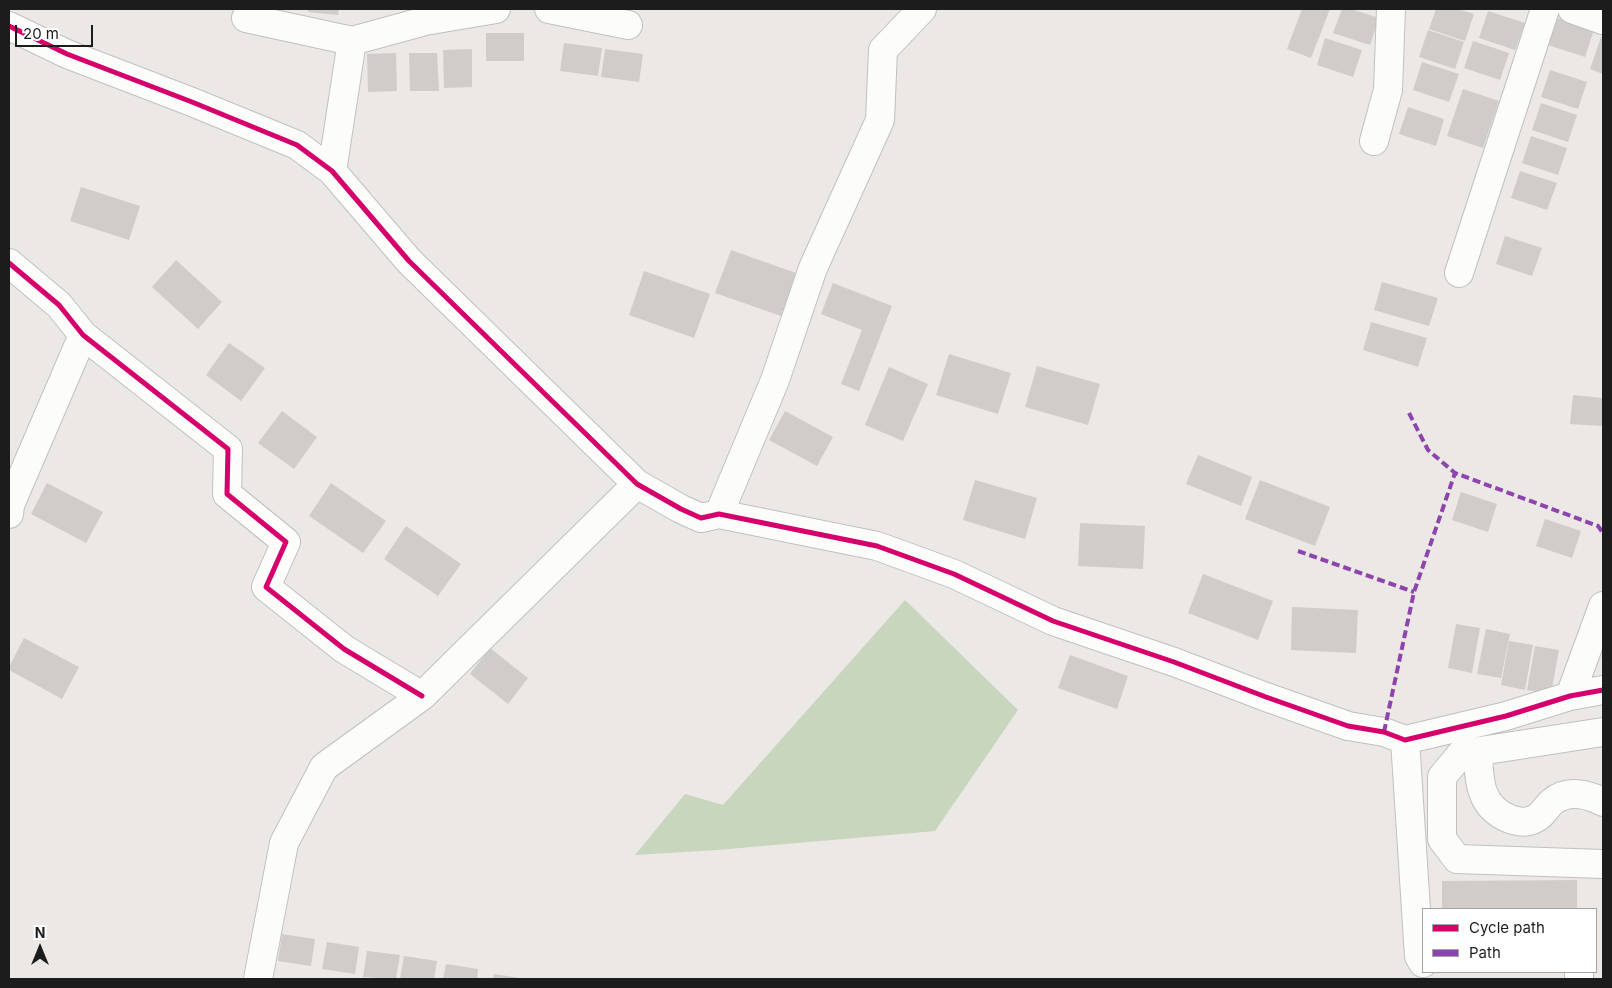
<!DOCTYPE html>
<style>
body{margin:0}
#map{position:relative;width:1612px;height:988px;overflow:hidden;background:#ebe8e5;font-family:Inter,sans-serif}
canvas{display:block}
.frame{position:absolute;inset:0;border:10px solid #1c1c1c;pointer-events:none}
.legend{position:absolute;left:1422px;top:908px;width:175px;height:65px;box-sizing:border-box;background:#fff;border:1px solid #a4a4a4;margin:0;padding:6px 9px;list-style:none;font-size:15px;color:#1c1c1c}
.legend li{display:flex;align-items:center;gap:10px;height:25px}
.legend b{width:25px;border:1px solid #a4a4a4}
.north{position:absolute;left:15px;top:923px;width:50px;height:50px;-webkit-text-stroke:4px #fff;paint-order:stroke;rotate:0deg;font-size:14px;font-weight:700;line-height:20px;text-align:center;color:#1c1c1c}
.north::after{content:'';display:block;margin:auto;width:18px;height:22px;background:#1c1c1c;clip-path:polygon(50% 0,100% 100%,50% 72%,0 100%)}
.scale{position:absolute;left:15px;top:25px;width:78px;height:22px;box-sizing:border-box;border:2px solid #1c1c1c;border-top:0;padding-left:6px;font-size:15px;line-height:18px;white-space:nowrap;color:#1c1c1c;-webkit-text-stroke:4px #fff;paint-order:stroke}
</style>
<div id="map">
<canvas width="1612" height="988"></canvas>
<div class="frame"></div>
<ul class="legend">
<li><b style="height:6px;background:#d6006c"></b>Cycle path</li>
<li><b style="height:6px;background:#8e44ad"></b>Path</li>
</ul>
<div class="north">N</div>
<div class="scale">20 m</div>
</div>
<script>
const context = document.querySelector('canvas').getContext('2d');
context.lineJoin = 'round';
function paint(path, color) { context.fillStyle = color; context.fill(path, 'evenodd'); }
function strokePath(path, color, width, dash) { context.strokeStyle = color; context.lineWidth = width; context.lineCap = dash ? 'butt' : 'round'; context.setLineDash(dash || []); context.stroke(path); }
const forest = new Path2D(`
 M905 600 1018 710 935 831 717 850 635 855 685 794 723 805Z`);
const building = new Path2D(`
 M308 9H339L338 15 308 12Z
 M1302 9H1330L1311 58 1287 49Z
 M1342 9H1351L1379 18 1370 45 1333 33Z
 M1436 9H1458L1474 14 1465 41 1429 29Z
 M1488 11 1525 23 1515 50 1479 38Z
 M1558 18 1594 30 1585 57 1548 45Z
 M1428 30 1464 42 1455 69 1419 57Z
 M486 33H524V61H486Z
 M1601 37 1603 38V74L1590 69Z
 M1325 38 1362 50 1353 77 1317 65Z
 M1473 41 1509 53 1500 80 1464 68Z
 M564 43 602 48 598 76 560 71Z
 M472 49V87L444 88 443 50Z
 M605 49 643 54 639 82 601 77Z
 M396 53 397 91 368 92 367 54Z
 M409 53H437L439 91H410Z
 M1422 62 1459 74 1449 102 1413 90Z
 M1550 70 1587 82 1578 109 1541 97Z
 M1463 89 1499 101 1483 148 1447 136Z
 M1541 103 1577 115 1568 142 1532 130Z
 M1408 107 1444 119 1436 146 1399 134Z
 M1531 136 1567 148 1558 175 1522 163Z
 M1520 171 1557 183 1547 210 1511 198Z
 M81 187 140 206 129 240 70 221Z
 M1505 236 1542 248 1532 276 1496 264Z
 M731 250 796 273 781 316 715 293Z
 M176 260 222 302 198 329 152 287Z
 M644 271 710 294 694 338 629 315Z
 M1382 282 1438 298 1429 326 1374 310Z
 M833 283 892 306 859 391 841 384 862 330 821 314Z
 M1371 322 1427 338 1418 367 1363 350Z
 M229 343 265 368 241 401 206 375Z
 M949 354 1011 373 998 414 936 395Z
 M1037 366 1100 384 1088 425 1025 407Z
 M889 367 928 384 903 441 865 425Z
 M1573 395 1603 398V426L1570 424Z
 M282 411 317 437 294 469 258 443Z
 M785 411 833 437 817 466 769 440Z
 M1198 455 1252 477 1241 506 1186 484Z
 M975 480 1037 498 1025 539 963 520Z
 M1260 480 1330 507 1315 546 1245 519Z
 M47 483 103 512 86 543 31 514Z
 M331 483 386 521 363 553 309 516Z
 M1461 492 1497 504 1488 532 1452 520Z
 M1545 519 1581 531 1572 558 1536 546Z
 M1080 523 1145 526 1143 569 1078 566Z
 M406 526 461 564 438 596 384 559Z
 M1203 574 1273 601 1258 640 1188 613Z
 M1292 607 1358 610 1356 653 1291 650Z
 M1456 624 1480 628 1472 673 1448 668Z
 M1486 629 1510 634 1501 678 1477 674Z
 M24 638 79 667 62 699 9 670V667Z
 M1509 641 1533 645 1525 690 1501 685Z
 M1535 646 1559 650 1551 694 1527 690Z
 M490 648 528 678 508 704 470 674Z
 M1070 655 1128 676 1117 709 1058 688Z
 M1577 880V909H1442V881Z
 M282 934 315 939 311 966 278 961Z
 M327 942 359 947 355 974 322 969Z
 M367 951 400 955 396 979 363 977Z
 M404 956 437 961 434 979H400Z
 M446 964 478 969 477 979H443Z
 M494 974 520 978V979H493Z`);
const minor = new Path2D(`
 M549 9 628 25
 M1572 9 1603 20
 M246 18 352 41
 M9 26 67 54 192 102 297 145 332 171 409 261 637 484 681 509 701 518 719 514 877 546 954 574 1053 621 1174 662 1266 697 1348 726 1384 732 1405 740 1506 716 1570 696 1603 690
 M1374 141 1388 90 1391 9
 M332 171 352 41 425 21 496 9
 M9 263 59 305 83 335 228 449 227 494 286 542 266 587 344 649 422 696
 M1459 273 1545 9
 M9 514 10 505 83 335
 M719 514 775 380 813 268 880 120 883 50 922 9
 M1570 696 1603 606
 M1603 732 1461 754 1442 777V839L1457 859 1603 864
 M1405 740 1419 956 1423 963
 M1478 752C1479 780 1479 807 1510 819 1516 821 1523 823 1529 821 1543 817 1544 809 1552 802 1567 789 1588 794 1603 802
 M1579 972V979
 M258 979 284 843 324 767 422 696 637 484`);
const quiet = new Path2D(`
 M1409 413 1428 450 1455 473 1598 526 1603 533
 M1298 551 1414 592
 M1384 732 1414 592 1455 473`);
const cycleway = new Path2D(`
 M9 26 67 54 192 102 297 145 332 171 409 261 637 484 681 509 701 518 719 514 877 546 954 574 1053 621 1174 662 1266 697 1348 726 1384 732 1405 740 1506 716 1570 696 1603 690
 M9 263 59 305 83 335 228 449 227 494 286 542 266 587 344 649 422 696`);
paint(forest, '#c7d6bc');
paint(building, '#d0ccca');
strokePath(minor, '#c2c0bf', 30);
strokePath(minor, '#fcfcfb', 28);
strokePath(quiet, '#8e44ad', 4, [8, 4]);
strokePath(cycleway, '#d6006c', 5);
</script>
